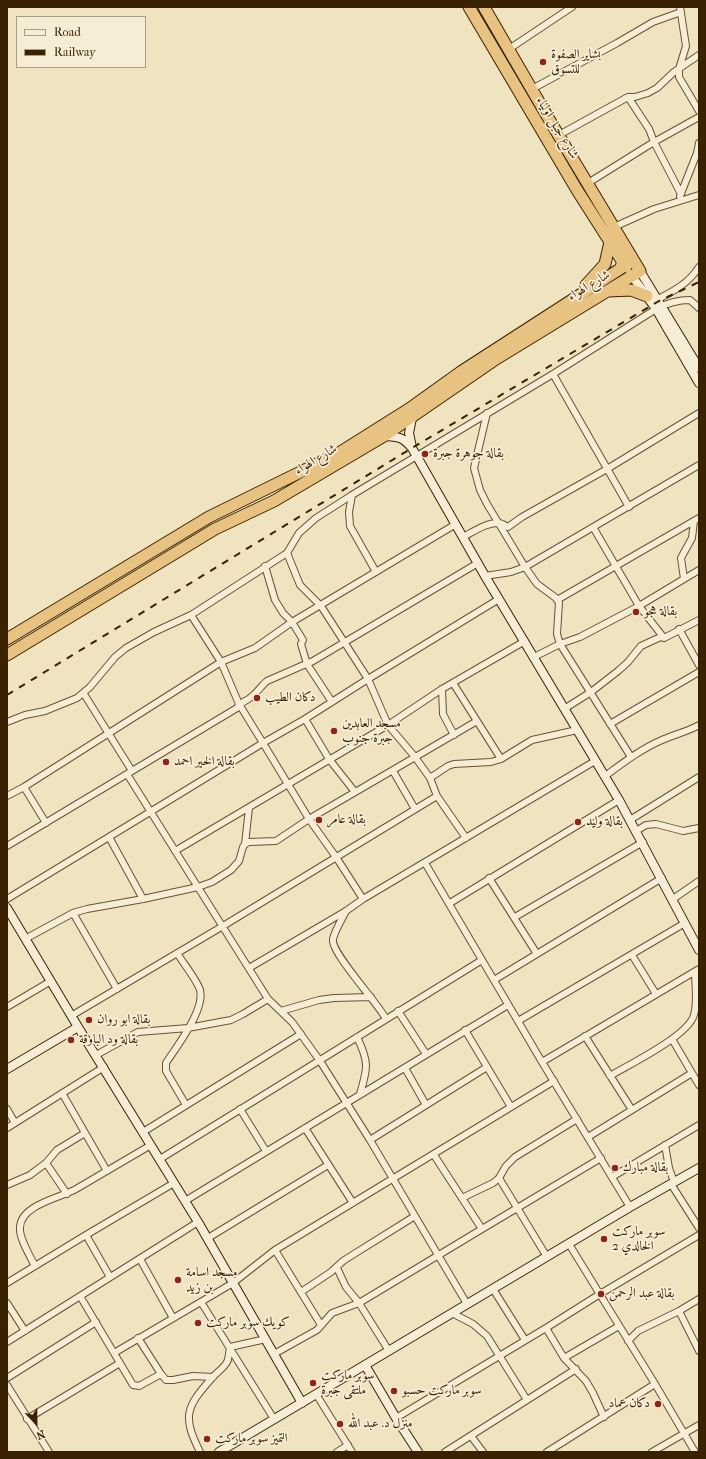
<!DOCTYPE html>
<meta charset="utf-8">
<style>
body{margin:0}
#map{position:relative;width:706px;height:1459px;overflow:hidden;background:#f0e3c0;font-family:"IM FELL French Canon",serif}
canvas{display:block}
.frame{position:absolute;inset:0;border:8px solid #392102;pointer-events:none}
.legend{position:absolute;left:16px;top:16px;width:130px;height:52px;box-sizing:border-box;background:#f5edd6;border:1px solid #aa9b81;margin:0;padding:5px 7px;list-style:none;font-size:12px;color:#392102}
.legend li{display:flex;align-items:center;gap:8px;height:20px}
.legend b{width:20px;border:1px solid #aa9b81}
.north{position:absolute;left:16px;top:1403px;width:40px;height:40px;-webkit-text-stroke:3px #f5edd6;paint-order:stroke;rotate:158deg;font-size:11px;font-weight:700;line-height:16px;text-align:center;color:#392102}
.north::after{content:'';display:block;margin:auto;width:14px;height:18px;background:#392102;clip-path:polygon(50% 0,100% 100%,50% 72%,0 100%)}
</style>
<div id="map">
<canvas width="706" height="1459"></canvas>
<div class="frame"></div>
<ul class="legend">
<li><b style="height:5px;background:#f5edd6"></b>Road</li>
<li><b style="height:5px;background:#392102"></b>Railway</li>
</ul>
<div class="north">N</div>
</div>
<script>
const context = document.querySelector('canvas').getContext('2d');
context.lineJoin = 'round';
function strokePath(path, color, width, dash) { context.strokeStyle = color; context.lineWidth = width; context.lineCap = dash ? 'butt' : 'round'; context.setLineDash(dash || []); context.stroke(path); }
function drawText(font, color, halo, rows, align = 'center') {
  context.font = font + ' "IM FELL French Canon",Amiri,serif'; context.lineWidth = 3.5; context.setLineDash([]); context.textBaseline = 'middle'; context.strokeStyle = halo; context.fillStyle = color; for (const [text, x, y, turn = 0] of rows) {
    context.save(); context.translate(x, y); context.rotate((+turn || 0) * Math.PI / 180); context.textAlign = isNaN(turn) ? turn : align; if (halo) context.strokeText(text, 0, 0); context.fillText(text, 0, 0); context.restore();
  }
}
const street = new Path2D(`
 M680 7 686 46 679 69V77L699 111
 M509 49 572 7
 M532 89 617 43 653 22 681 12
 M628 97 649 129 654 142 681 194
 M559 135 628 97H635L648 93 657 88 674 72 699 55
 M588 183 654 142 699 117
 M680 196 697 153 699 143
 M614 227 654 209 699 195
 M658 299C674 291 689 283 699 267
 M553 374 629 507
 M487 413 474 468 480 490 487 504 525 567 537 584 556 598 559 602 557 634 560 644 631 757
 M352 495 349 512 350 526 376 572
 M593 527 639 606 664 638
 M463 537C473 532 487 522 499 523 502 523 506 526 508 527L522 517 607 469 699 413
 M287 553 300 585 321 606 368 679 388 725 415 757 430 778 437 796 466 838
 M265 566 275 600 283 613 292 622 303 640 301 644 307 664 332 702
 M485 576 511 572 525 567 699 465
 M684 579 681 558 692 538 694 521
 M557 600 699 518
 M191 615 221 662 239 704 263 743 309 819 336 857 363 899
 M679 629 699 665
 M534 657 560 644 580 637 639 606 699 570
 M453 683 501 759
 M442 689 443 714 454 735
 M84 694 132 771
 M564 709 591 692 618 671 628 662 641 646 654 640 661 637 664 638 699 620
 M305 719 329 759 355 792
 M7 722 25 715 45 711 77 698 90 687 115 657 126 648 154 632 191 615 287 553 299 533 316 518 352 495 553 374 656 309C667 303 678 300 690 300L699 308
 M610 724 699 672
 M393 771 415 809
 M127 774 268 999 292 1022 320 1061 370 1140 467 1304
 M605 776C623 763 641 749 662 740 675 734 687 732 699 725
 M430 778 448 766 454 764 491 762 501 759 532 740 577 730
 M24 787 46 823
 M7 796 24 787 221 662 255 648 292 622 456 524
 M630 820 699 777
 M636 831 646 825 656 824 683 831 699 828
 M109 837 143 899
 M245 844 249 808
 M7 846 237 708C240 702 245 702 250 698 257 693 261 686 267 681L313 661 478 563
 M175 851 388 725 442 689 525 641
 M425 863 542 1062 630 1207
 M489 878 537 954
 M7 899 150 812 263 743 305 719 368 679 499 599
 M673 899 699 881
 M450 903 619 800
 M346 911C342 919 335 930 333 939 330 952 378 1003 386 1019
 M73 913 117 989
 M515 917 643 842
 M25 939 73 913 87 909 143 899 198 887 212 882 231 870 239 861 243 847 245 844 249 842 276 841 309 819 477 721
 M177 953C183 963 197 980 200 990 205 1010 177 1046 166 1063V1071L186 1105
 M632 955 656 994
 M249 968 346 911 363 899 595 761
 M494 980 662 878
 M7 1007 51 981
 M281 1011 319 1000 334 998 371 997
 M398 1011 426 1054
 M71 1016 223 926 437 796
 M518 1021 685 923
 M465 1030 511 1107
 M585 1036 632 1110
 M357 1037C369 1062 368 1067 360 1094
 M672 1039 699 1085
 M96 1055 138 1032 188 1028 231 1020 243 1014 268 999
 M542 1062 699 969
 M405 1068 426 1105
 M610 1076C630 1064 688 1036 694 1015 698 1002 695 985 695 972
 M62 1093 107 1171
 M7 1109 15 1123
 M240 1109 266 1151
 M7 1128 104 1067
 M305 1128 353 1203
 M143 1132 301 1034
 M588 1137 692 1073
 M370 1140 487 1067
 M665 1145 669 1168 674 1182
 M434 1155 482 1229
 M160 1159 482 960
 M46 1163 67 1194
 M612 1177 699 1125
 M499 1178 547 1257
 M671 1184 699 1228
 M7 1185 30 1175 46 1163 57 1150 85 1133
 M462 1198 493 1183 499 1178 506 1166 515 1157 577 1119
 M185 1201 508 1005
 M86 1235 110 1277
 M208 1238 328 1165
 M569 1244 655 1384 695 1452
 M275 1250 321 1325
 M140 1259 173 1318
 M35 1266C30 1256 19 1238 20 1228 20 1205 60 1198 76 1189L151 1145
 M337 1268 346 1287 359 1303 389 1351
 M7 1283 86 1235 174 1183
 M493 1289 525 1340
 M301 1292 331 1272 343 1261 354 1254 415 1216
 M80 1296 133 1385 139 1386 161 1374
 M201 1302 274 1419
 M7 1303 25 1331
 M679 1311 699 1351
 M452 1313 473 1324 487 1336 527 1400
 M546 1328 564 1358 586 1381 593 1393 604 1417
 M138 1338 161 1374 166 1380H173L193 1376 213 1377
 M628 1341 638 1331 679 1311 699 1299
 M7 1342 198 1222
 M114 1353 233 1283 275 1250 554 1081
 M274 1354 317 1330 332 1313 359 1303 379 1291 482 1229 601 1158
 M564 1358 619 1326
 M7 1378 96 1322
 M7 1385 49 1452
 M316 1394 352 1452
 M396 1418 546 1328 600 1294 699 1235
 M27 1419 120 1363
 M471 1436 483 1452
 M200 1452C182 1416 186 1407 212 1378 216 1373 224 1368 227 1362 229 1358 229 1352 230 1347L266 1339
 M337 1452 348 1445
 M445 1452 576 1369
 M547 1452 655 1384
 M652 1452 699 1425`);
const secondary = new Path2D(`
 M640 271 699 368
 M632 276 656 309 699 383
 M412 418 409 433 412 447
 M384 436C398 437 402 436 412 448L485 576 619 800 699 950
 M7 908 78 1027 198 1222 302 1403
 M7 1069 78 1027
 M365 1365 396 1418 418 1452
 M219 1452 630 1207 699 1168`);
const highway = new Path2D(`
 M469 7 577 190 626 267
 M586 285 605 264 610 242
 M609 291 631 290 647 296
 M7 639 209 517 339 453 409 409 462 371 620 269 623 262
 M7 655 215 529 274 501 384 436 496 359 640 271 553 126 484 7`);
const rail = new Path2D(`
 M7 695 412 448 659 301 699 282`);
const markers = [
 [543,62,4,"#8f2418"],
 [425,454,4,"#8f2418"],
 [636,612,4,"#8f2418"],
 [257,698,4,"#8f2418"],
 [334,731,4,"#8f2418"],
 [166,762,4,"#8f2418"],
 [319,820,4,"#8f2418"],
 [578,822,4,"#8f2418"],
 [89,1020,4,"#8f2418"],
 [71,1040,4,"#8f2418"],
 [615,1168,4,"#8f2418"],
 [604,1239,4,"#8f2418"],
 [178,1280,4,"#8f2418"],
 [601,1294,4,"#8f2418"],
 [198,1323,4,"#8f2418"],
 [313,1383,4,"#8f2418"],
 [394,1391,4,"#8f2418"],
 [658,1404,4,"#8f2418"],
 [340,1424,4,"#8f2418"],
 [207,1439,4,"#8f2418"]
];
const poiNames = [
 ["بشاير الصفوة",551,55],
 ["للتسوق",551,70],
 ["بقالة جوهرة جبرة",433,454],
 ["بقالة هجو",644,612],
 ["دكان الطيب",265,698],
 ["مسجد العابدين",342,724],
 ["جبرة جنوب",342,739],
 ["بقالة الخير احمد",174,762],
 ["بقالة عامر",327,820],
 ["بقالة وليد",586,822],
 ["بقالة ابو روان",97,1020],
 ["بقالة ود الباوقة",79,1040],
 ["بقالة مبارك",623,1168],
 ["سوبر ماركت",612,1232],
 ["الخالدي 2",612,1247],
 ["مسجد اسامة",186,1273],
 ["بن زيد",186,1288],
 ["بقالة عبد الرحمن",609,1294],
 ["كويك سوبر ماركت",206,1323],
 ["سوبر ماركت",321,1376],
 ["ملتقى جبرة",321,1391],
 ["سوبر ماركت حسبو",402,1391],
 ["دكان عماد",650,1404,"right"],
 ["منزل د. عبد الله",348,1424],
 ["التميز سوبر ماركت",215,1439]
];
const streetNames = [
 ["شارع جبل اولياء",557,128,59],
 ["شارع الهواء",589,286,-31],
 ["شارع الهواء",316,460,-31]
];
strokePath(street, '#675232', 8);
strokePath(secondary, '#392102', 10);
strokePath(highway, '#392102', 13);
strokePath(street, '#f5edd6', 6);
strokePath(secondary, '#f5edd6', 8);
strokePath(highway, '#e8c280', 11);
strokePath(rail, '#392102', 2, [7, 7]);
for (const [x, y, r, color] of markers) { const dot = new Path2D(); dot.arc(x, y, r, 0, 2 * Math.PI); context.fillStyle = color; context.fill(dot); strokePath(dot, '#f5edd6', 1.5); }
drawText('13px', '#392102', '#f5edd6', poiNames, 'left');
drawText('13px', '#392102', '#f5edd6', streetNames);
</script>
